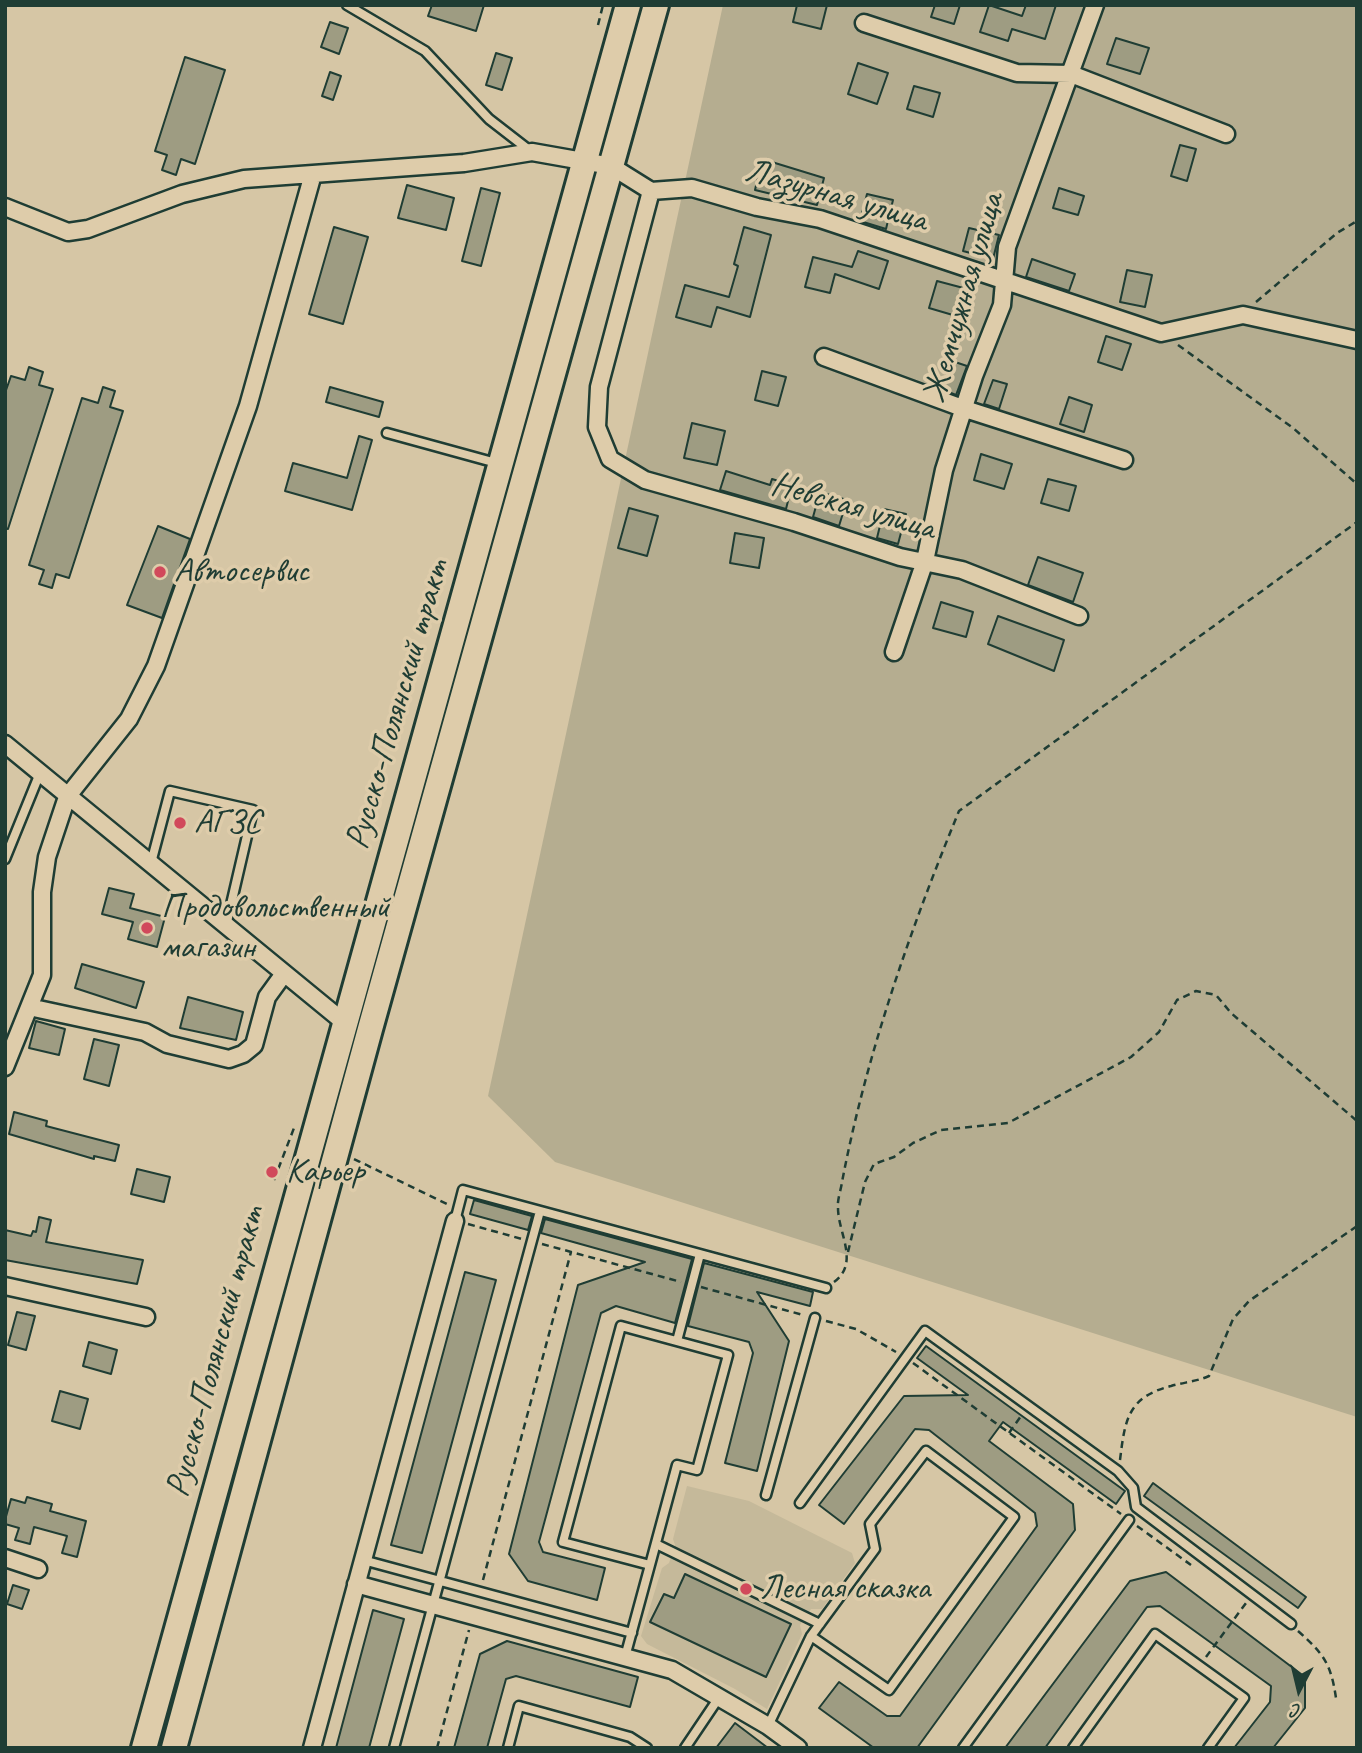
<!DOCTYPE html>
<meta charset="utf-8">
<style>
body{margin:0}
#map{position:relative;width:1362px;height:1753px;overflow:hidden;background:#d6c6a5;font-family:Caveat,sans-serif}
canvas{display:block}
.frame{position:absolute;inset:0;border:7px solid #1f3d34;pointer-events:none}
.north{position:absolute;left:1264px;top:1655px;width:70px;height:70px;-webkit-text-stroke:5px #deccaa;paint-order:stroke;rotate:187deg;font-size:19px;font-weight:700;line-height:28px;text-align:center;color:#1f3d34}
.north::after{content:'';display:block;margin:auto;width:24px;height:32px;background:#1f3d34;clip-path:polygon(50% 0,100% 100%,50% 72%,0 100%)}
</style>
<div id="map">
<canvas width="1362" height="1753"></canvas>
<div class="frame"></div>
<div class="north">С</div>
</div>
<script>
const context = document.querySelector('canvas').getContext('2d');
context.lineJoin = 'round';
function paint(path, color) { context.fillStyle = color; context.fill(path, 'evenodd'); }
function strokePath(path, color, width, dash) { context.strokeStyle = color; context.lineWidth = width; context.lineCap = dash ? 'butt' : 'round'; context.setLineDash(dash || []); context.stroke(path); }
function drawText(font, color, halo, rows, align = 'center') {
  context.font = font + ' Caveat,sans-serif'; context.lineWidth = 7; context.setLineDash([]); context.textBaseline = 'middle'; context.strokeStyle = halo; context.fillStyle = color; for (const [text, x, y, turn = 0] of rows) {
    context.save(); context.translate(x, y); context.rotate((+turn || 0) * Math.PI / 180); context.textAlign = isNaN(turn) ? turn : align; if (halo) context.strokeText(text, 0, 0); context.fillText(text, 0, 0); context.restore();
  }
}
const built = new Path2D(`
 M687 1486 749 1501 852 1553 855 1563 822 1609H811L800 1625 802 1634 767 1709 735 1689 647 1644 641 1636 662 1568 669 1563 675 1545 673 1539Z`);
const green = new Path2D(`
 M723 5H1357V1417L555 1162 488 1096Z`);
const building = new Path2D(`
 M432 5H484L476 31 428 16Z
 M797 5H827L821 29 793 22Z
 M935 5H960L954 24 931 17Z
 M989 5 1022 16 1026 5H1056L1045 39 1012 29 1008 41 980 32Z
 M330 22 348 28 339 54 321 47Z
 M1116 38 1149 48 1140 74 1107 64Z
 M496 53 512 58 502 90 486 85Z
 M185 57 225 70 195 164 181 159 176 175 162 170 167 155 155 151Z
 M858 63 888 73 877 104 848 94Z
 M330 72 341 76 333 100 322 96Z
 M914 86 940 93 933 117 907 109Z
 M1180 145 1196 149 1187 181 1171 176Z
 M762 159 824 178 817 205 755 190Z
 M407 185 454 198 446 230 398 218Z
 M481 188 500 193 481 266 462 261Z
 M1059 188 1084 196 1078 215 1053 208Z
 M867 194 893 200 886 229 860 221Z
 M334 227 368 237 343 324 309 314Z
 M744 227 771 235 750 317 717 307 711 327 676 317 685 285 729 297 738 266 734 264Z
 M969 228 999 235 993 259 963 251Z
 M858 251 888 261 879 289 835 274 830 293 805 287 813 257 852 267Z
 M1032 259 1075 274 1069 291 1026 277Z
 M1127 270 1152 275 1145 307 1120 302Z
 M937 281 971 290 963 318 929 308Z
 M1106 336 1131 344 1122 370 1098 362Z
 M952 361 967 366 956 395 941 389Z
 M29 367 43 372 39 385 53 389 8 529 5 528V393L11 376 25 380Z
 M762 371 786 377 778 406 755 400Z
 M993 380 1007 384 999 409 984 404Z
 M103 387 115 391 110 407 123 411 69 578 56 574 52 588 39 584 44 570 29 565 82 398 98 403Z
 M330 387 383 402 379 417 326 402Z
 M1069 397 1092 405 1084 432 1060 424Z
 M692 423 725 431 717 465 684 458Z
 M359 436 372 440 352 510 285 491 293 463 347 478Z
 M981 454 1012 464 1004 489 974 480Z
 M726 471 770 485 772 479 792 485 786 509 720 490Z
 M1048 479 1076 486 1069 511 1041 503Z
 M820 492 847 500 839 526 813 517Z
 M629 508 658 516 647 556 618 548Z
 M884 509 906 514 898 544 877 538Z
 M158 526 190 539 162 618 127 605Z
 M735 533 764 538 759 568 730 563Z
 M1038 557 1083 573 1073 602 1028 585Z
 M941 602 973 612 966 637 933 628Z
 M998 616 1064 640 1054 671 988 644Z
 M109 888 134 894 130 908 165 917 157 947 128 939 133 922 102 914Z
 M82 964 144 982 136 1008 75 988Z
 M188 997 243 1012 236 1040 180 1028Z
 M36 1021 65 1029 59 1055 29 1048Z
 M94 1039 119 1045 109 1086 84 1079Z
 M14 1112 47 1121 46 1126 119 1145 115 1161 94 1156V1159L9 1134Z
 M137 1169 170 1177 164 1202 131 1194Z
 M474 1200 532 1216 528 1230 470 1214Z
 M39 1217 51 1220 46 1242 143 1260 137 1284 5 1260V1230L31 1236 33 1231 36 1232Z
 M545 1219 692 1259 675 1323 616 1306 601 1313 539 1542 543 1552 605 1568 597 1600 528 1581 509 1554 578 1285 645 1262 541 1233Z
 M704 1263 813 1292 810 1306 757 1292 789 1341 757 1471 725 1463 753 1353 749 1342 688 1326Z
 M465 1272 496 1280 422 1553 391 1545Z
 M17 1312 35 1316 26 1350 8 1345Z
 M89 1342 117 1350 111 1374 83 1366Z
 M926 1346 1125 1491 1116 1504 1003 1422 989 1441 1073 1504 1075 1530 917 1748H874L819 1708 839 1682 887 1716H900L1037 1526 1035 1513 929 1430 915 1429 844 1524 819 1505 904 1396 968 1395 917 1358Z
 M60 1391 88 1399 80 1429 52 1421Z
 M1153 1483 1306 1597 1298 1608 1144 1496Z
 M27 1497 52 1504 50 1511 86 1521 77 1557 62 1553 67 1536 34 1527 30 1544 15 1540 19 1528 5 1524V1520L11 1499 25 1503Z
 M1166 1572 1305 1677V1708L1273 1748H1234L1270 1702 1271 1686 1160 1606 1147 1607 1045 1748H1005L1130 1581Z
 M685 1574 791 1624 766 1677 650 1622 664 1594 674 1598Z
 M13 1585 29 1590 22 1609 7 1604Z
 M373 1610 404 1619 394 1656 369 1748H336Z
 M507 1641 638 1677 630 1707 516 1676 506 1679 487 1748H454L480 1654Z
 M735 1723 768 1748H716Z`);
const path = new Path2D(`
 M598 25 603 5
 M1256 302 1337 233 1357 221
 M1178 345 1293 428 1357 484
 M354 1159 449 1205
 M274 1180 294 1128
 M468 1224 522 1239
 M542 1244 681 1282
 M848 1252 865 1182 874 1164 894 1157 913 1143 941 1130 1008 1123 1083 1083 1131 1057 1159 1032 1177 1000 1196 991 1216 995 1231 1013 1357 1121
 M834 1282C860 1263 838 1233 838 1208 837 1200 841 1190 842 1182 866 1056 910 930 959 811L1357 522
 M701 1287 803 1315
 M826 1321 856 1329 896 1352
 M913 1363 1121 1514
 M1009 1433 1021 1416
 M1120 1460C1125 1419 1128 1397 1171 1386 1185 1382 1195 1382 1209 1376L1233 1319 1249 1301 1357 1226
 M1137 1526 1191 1565
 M483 1580 571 1252
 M1298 1631C1324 1654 1331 1664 1336 1698
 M1206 1657 1246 1603
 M437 1748 469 1630`);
const service = new Path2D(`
 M347 5 425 51 489 119 529 150
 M387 433 500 464
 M5 859 40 773
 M151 863 170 791 253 810 226 926
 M455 1221 463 1190 826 1288
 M677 1341 700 1254
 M766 1495 815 1318
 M800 1503 925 1331 1118 1471 1133 1488 1136 1507 1291 1624
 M656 1544 820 1624
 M363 1560 632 1633
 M625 1657 650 1565 563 1542 621 1326 728 1355 697 1470 677 1465 650 1565
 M768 1726 811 1636 875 1549 870 1524 926 1451 1014 1517 889 1690 811 1636
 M394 1748 540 1211
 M508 1748 519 1706 630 1737 647 1748
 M685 1748 720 1696
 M963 1748 1129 1520
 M1073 1748 1155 1634 1244 1698 1208 1748`);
const minor = new Path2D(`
 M864 23 1017 73 1071 74 1226 134
 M651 191 599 387 597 427 610 459 645 480 794 522 900 557 962 570 1079 616
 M651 191 692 188 757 207 820 219 1161 333 1243 315 1357 340
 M5 207 68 232 88 229 182 194 244 179 464 163 532 152 611 166 651 191
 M824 357 965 409 1124 460
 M894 652 925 561 944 470 974 376 1002 305 1007 247 1095 5
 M5 744 345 1023
 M29 1007 145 1032 167 1044 229 1059 243 1054 254 1045 267 997 283 975
 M5 1067 42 975V892L47 857 67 797 129 719 156 666 248 406 313 174
 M5 1286 146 1317
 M5 1558 38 1569
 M356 1584 672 1670 768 1726 798 1748
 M312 1748 455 1221`);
const primary = new Path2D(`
 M144 1748C303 1166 469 587 628 5
 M174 1748 370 1029 656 5`);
const markers = [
 [160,572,7,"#d1495b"],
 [180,823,7,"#d1495b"],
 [147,928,7,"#d1495b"],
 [272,1172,7,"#d1495b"],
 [746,1589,7,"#d1495b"]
];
const streetNames = [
 ["Лазурная улица",836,196,16],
 ["Жемчужная улица",964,298,-74],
 ["Невская улица",853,507,16],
 ["Русско-Полянский тракт",398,705,-74],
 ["Русско-Полянский тракт",216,1352,-75]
];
const poiNames = [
 ["Автосервис",174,572],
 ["АГЗС",194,823],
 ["Продовольственный",161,908],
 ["магазин",161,948],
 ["Карьер",286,1172],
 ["Лесная сказка",760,1589]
];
paint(built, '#c5b99a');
paint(green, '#b5ad90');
paint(building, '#9e9c82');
strokePath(building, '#1f3d34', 2);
strokePath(service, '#1f3d34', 13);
strokePath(minor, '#1f3d34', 21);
strokePath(primary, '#1f3d34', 30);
strokePath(path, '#1f3d34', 2.5, [7, 5]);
strokePath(service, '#deccaa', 8);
strokePath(minor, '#deccaa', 16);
strokePath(primary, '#deccaa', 24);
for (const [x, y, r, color] of markers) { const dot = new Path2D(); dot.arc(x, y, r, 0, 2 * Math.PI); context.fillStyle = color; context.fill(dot); strokePath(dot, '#deccaa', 2.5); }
drawText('35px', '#1f3d34', '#deccaa', streetNames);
drawText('35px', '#1f3d34', '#deccaa', poiNames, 'left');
</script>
